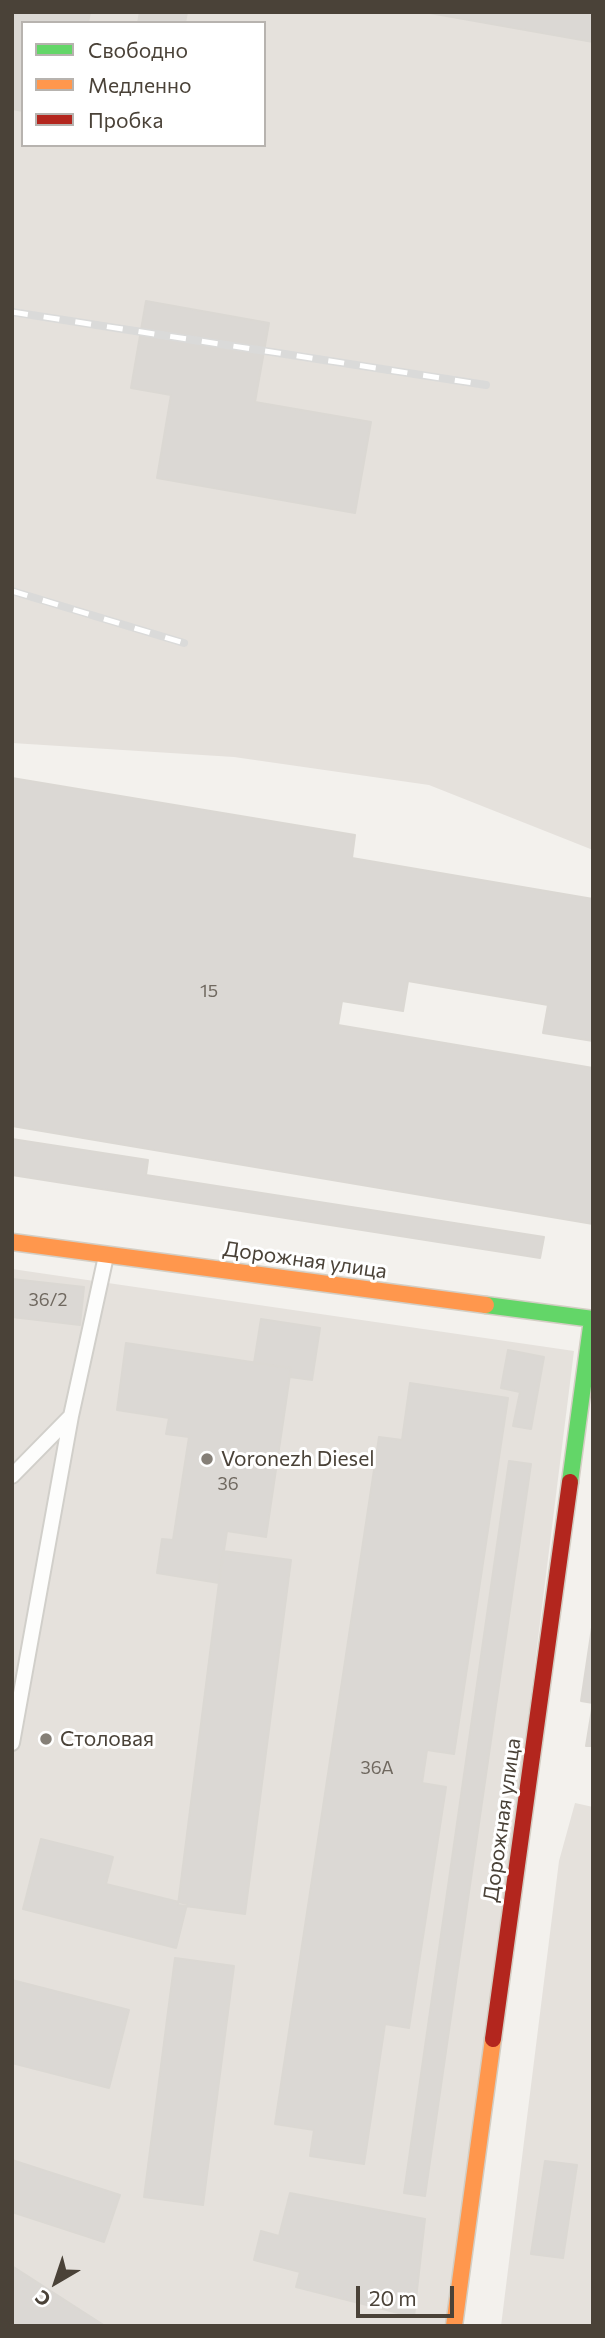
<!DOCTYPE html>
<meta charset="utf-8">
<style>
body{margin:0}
#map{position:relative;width:605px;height:2338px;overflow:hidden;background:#f3f1ed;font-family:Commissioner,sans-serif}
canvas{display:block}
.frame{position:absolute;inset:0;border:14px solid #4a4238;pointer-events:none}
.legend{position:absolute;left:21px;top:21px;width:245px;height:126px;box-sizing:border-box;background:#fff;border:2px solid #b7b3af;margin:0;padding:9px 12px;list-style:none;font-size:21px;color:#4a4238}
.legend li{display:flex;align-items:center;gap:14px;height:35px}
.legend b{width:35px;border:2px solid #b7b3af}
.north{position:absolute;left:21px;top:2247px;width:70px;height:70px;-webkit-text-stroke:5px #fff;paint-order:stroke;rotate:219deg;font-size:19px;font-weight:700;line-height:28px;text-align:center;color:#4a4238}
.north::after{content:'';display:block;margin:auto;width:24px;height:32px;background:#4a4238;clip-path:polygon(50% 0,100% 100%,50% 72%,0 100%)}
.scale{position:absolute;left:356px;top:2286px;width:98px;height:32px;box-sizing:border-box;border:4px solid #4a4238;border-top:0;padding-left:9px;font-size:21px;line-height:24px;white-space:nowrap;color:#4a4238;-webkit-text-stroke:5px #fff;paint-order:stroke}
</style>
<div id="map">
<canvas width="605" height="2338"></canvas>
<div class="frame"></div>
<ul class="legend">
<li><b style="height:9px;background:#63d668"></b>Свободно</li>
<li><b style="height:9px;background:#ff974d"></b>Медленно</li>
<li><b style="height:9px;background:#b3261e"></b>Пробка</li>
</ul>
<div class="north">С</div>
<div class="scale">20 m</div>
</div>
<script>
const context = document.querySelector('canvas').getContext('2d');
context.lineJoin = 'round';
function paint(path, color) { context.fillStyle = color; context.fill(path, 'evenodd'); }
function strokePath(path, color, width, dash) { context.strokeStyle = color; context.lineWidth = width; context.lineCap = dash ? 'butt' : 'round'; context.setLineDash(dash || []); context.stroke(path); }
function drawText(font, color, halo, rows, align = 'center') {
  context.font = font + ' Commissioner,sans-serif'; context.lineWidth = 6; context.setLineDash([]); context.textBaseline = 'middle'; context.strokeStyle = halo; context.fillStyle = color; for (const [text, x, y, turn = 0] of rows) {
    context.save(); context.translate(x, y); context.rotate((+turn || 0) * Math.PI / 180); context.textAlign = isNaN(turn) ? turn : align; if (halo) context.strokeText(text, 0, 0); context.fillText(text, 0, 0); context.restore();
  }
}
const industrial = new Path2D(`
 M12 12H593V850L429 785 234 757 12 743ZM23 23H264V145H23Z
 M12 1269 574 1351 452 2326H12Z
 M575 1803 593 1807V2326H501L559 1861Z`);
const building = new Path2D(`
 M12 12H90L88 23H23V111L12 109Z
 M140 12H187L185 23H138Z
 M424 12H593V42Z
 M146 301 269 323 255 402 371 422 355 513 157 478 171 395 131 388Z
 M12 778 355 835 352 858 593 899V1041L543 1033 548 1005 408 981 403 1011 342 1001 338 1025 593 1068V1224L12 1126Z
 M12 1139 148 1160 146 1175 544 1237 540 1258 12 1175Z
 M12 1279 84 1287 80 1325 12 1317Z
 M261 1319 320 1328 312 1380 290 1377 291 1368 254 1363Z
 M126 1343 291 1368 266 1537 227 1531 219 1583 157 1573 162 1539 173 1540 189 1437 166 1434 169 1418 117 1410Z
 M508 1350 544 1357 531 1429 513 1426 520 1392 501 1388Z
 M410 1383 508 1398 454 1754 427 1750 422 1783 446 1787 409 2028 385 2024 364 2164 310 2156 314 2130 275 2124 379 1437 402 1440Z
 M509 1461 531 1464 425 2196 404 2193Z
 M223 1551 291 1560 245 1914 178 1905Z
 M593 1621V1746H586L593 1703 581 1701Z
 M41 1839 113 1857 106 1884 187 1904 176 1948 23 1909Z
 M175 1958 234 1966 203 2205 144 2197Z
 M12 1980 129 2010 109 2088 12 2063Z
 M12 2160 120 2195 104 2242 12 2212Z
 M545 2161 577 2165 563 2258 531 2254Z
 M290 2193 425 2219 414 2317 296 2287 300 2272 254 2260 261 2231 279 2236Z
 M12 2266 105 2326H12Z`);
const lane = new Path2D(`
 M12 1476 71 1416
 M12 1743 71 1416 106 1256`);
const fast = new Path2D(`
 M486 1305 593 1319
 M570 1482 592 1319`);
const slow = new Path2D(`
 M12 1242 486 1305
 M454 2326 493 2039`);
const jam = new Path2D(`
 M493 2039 570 1482`);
const rail = new Path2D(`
 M12 312 486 385
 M12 591 184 643`);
const markers = [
 [207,1459,7,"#857f77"],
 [46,1739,7,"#857f77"]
];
const numberNames = [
 ["15",209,991],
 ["36/2",48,1300],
 ["36",228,1484],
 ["36А",377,1768]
];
const streetNames = [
 ["Дорожная улица",305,1260,8],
 ["Дорожная улица",502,1820,-82]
];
const poiNames = [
 ["Voronezh Diesel",221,1459],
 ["Столовая",60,1739]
];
paint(industrial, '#e5e1dc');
paint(building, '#dbd8d4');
strokePath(building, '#dbd8d3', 2);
strokePath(lane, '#d1cfca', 18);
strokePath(fast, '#d3cec4', 19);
strokePath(slow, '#d3cec4', 19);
strokePath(jam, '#d3cec4', 19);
strokePath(lane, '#fdfdfc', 14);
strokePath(fast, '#63d668', 16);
strokePath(slow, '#ff974d', 16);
strokePath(jam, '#b3261e', 16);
strokePath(rail, '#dadad9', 8);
strokePath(rail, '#fff', 5, [16]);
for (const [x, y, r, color] of markers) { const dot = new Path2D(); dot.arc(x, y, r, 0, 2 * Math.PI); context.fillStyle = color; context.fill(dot); strokePath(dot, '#fff', 2.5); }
drawText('18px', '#706960', null, numberNames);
drawText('21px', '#4a4238', '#fff', streetNames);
drawText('21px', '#4a4238', '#fff', poiNames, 'left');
</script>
